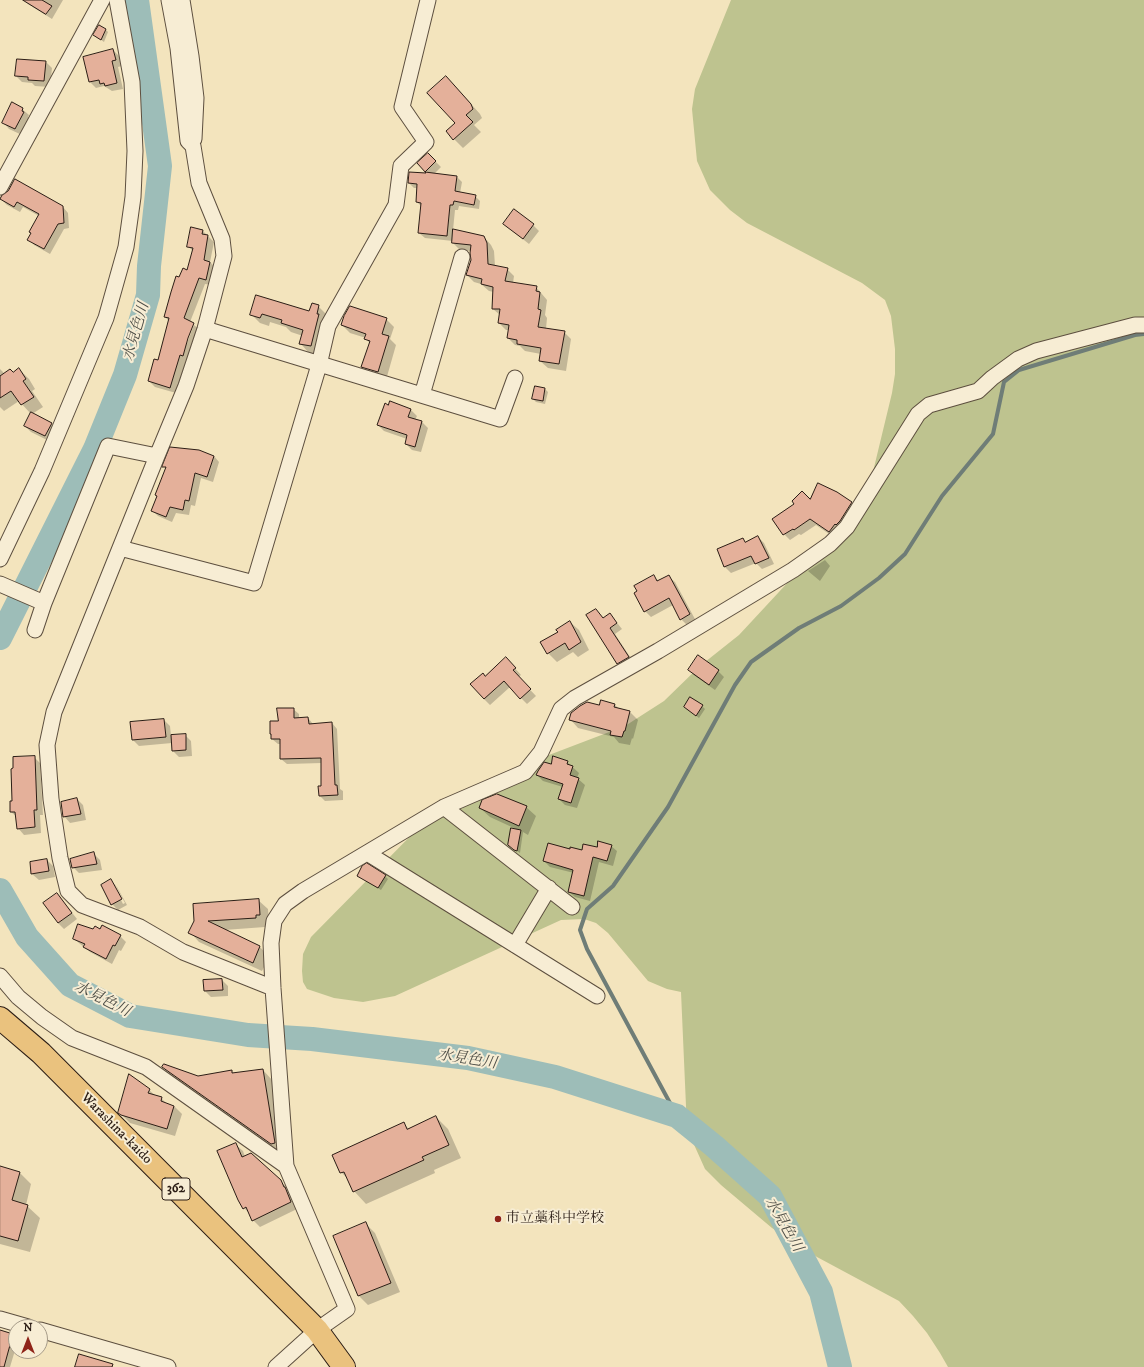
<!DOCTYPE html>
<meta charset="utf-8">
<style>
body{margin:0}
#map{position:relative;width:1144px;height:1367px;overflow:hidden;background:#f3e4bd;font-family:"IM FELL DW Pica",serif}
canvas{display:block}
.north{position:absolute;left:8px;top:1319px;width:40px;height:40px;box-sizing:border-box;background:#f7edd4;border:1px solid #a59a88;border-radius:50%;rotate:0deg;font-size:11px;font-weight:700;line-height:16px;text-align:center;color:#2b1d15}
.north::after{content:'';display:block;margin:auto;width:14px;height:18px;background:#8f2418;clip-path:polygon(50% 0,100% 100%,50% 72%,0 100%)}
</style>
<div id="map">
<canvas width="1144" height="1367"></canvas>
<div class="north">N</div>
</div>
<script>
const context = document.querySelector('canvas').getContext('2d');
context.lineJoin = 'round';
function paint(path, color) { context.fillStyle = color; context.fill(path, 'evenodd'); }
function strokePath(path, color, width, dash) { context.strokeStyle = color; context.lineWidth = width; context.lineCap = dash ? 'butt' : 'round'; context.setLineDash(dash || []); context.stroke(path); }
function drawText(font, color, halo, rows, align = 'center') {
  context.font = font + ' "IM FELL DW Pica","Noto Serif JP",serif'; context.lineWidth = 4; context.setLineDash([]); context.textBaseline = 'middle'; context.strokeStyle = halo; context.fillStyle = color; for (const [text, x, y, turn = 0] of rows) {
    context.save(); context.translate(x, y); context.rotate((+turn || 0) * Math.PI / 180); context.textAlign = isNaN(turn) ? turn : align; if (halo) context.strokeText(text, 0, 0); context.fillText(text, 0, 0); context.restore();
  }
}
const green = new Path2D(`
 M731 0H1144V1367H948L940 1353 927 1333 913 1316 899 1301 817 1257 772 1228 721 1185 705 1169 687 1129 681 992 667 989 648 981 608 933 596 923 584 919 561 920 395 996 363 1002 334 998 307 989 303 982 302 971 303 954 311 937 441 805 481 783 549 755 625 726 664 701 700 666 739 635 856 509 871 480 892 393 895 374V349L891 316 885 300 862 283 747 223 730 210 710 190 697 161 692 109 695 89Z`);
const shadow = new Path2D(`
 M24 0H63L52 19 28 4Z
 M106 30 108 32 104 42 94 35Z
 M113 50 119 56 122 66 118 67 123 89 112 91 104 86 96 88 90 82Z
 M46 62 52 68 50 87 35 86 32 83 22 82 16 76Z
 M455 86 480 114 482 118 474 125 481 132 463 148 454 139 456 123Z
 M22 109 29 115 28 117 30 119 22 135 9 129 3 122Z
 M428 154 441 167 434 174 457 177 462 182 460 193 475 196 480 201 479 209 459 206 458 210H455L453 230 484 237 491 245 494 251 495 266 507 269 514 276 513 283 536 287 547 300 545 315 547 318 546 329 564 332 571 339 566 371 548 368 540 361 541 354 525 351 520 346 515 345 508 338 509 330H506L499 323 500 315 493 309 494 292 489 291 481 284 474 282 467 275 472 260 471 251 460 250 453 243V241L425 238 419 233 422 207 417 202 418 188H414L409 183 429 174 418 163Z
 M9 192 63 207 68 213 69 228 64 229 50 254 34 245 29 239 39 216 23 207 20 212 7 205 1 199Z
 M504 224 533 225 539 231 529 244Z
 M202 230 214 242 210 262 216 268 212 285 205 284 190 322 199 329 189 361 186 360 176 393 155 387 149 381 158 362 169 321 165 317 180 279 188 271 193 251 188 246ZM192 325H194L187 343 185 342Z
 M257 296 310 312 318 306 327 315 319 355 309 353 301 344 303 336 291 332 286 327 270 322 269 326 260 323 251 314Z
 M386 319 394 327 390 339 396 345 386 380 370 375 362 367 370 344 366 338 350 333 342 325Z
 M0 369 5 374 13 373 19 369 29 379 35 389 32 391 43 407 32 414 51 424 57 430 51 442 31 432 25 426 31 414 19 401 4 411 0 407Z
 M536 387 545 389 548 392 545 404 536 402 533 399Z
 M411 410 417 416 415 420 422 422 428 428 421 452 412 450 406 444 407 439 384 431 378 425Z
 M214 456 219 462 213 482 201 478 195 506 191 505 189 515 176 513 172 522 158 516 152 510 166 469 164 466Z
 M810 500 852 503 857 509 835 538 816 525 801 535 799 534 790 540 784 534 774 519Z
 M758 537 764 543 774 564 762 569 756 563 731 573 725 567 718 550 743 539 746 543Z
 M825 560 830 566 820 581 808 571Z
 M668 576 675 582 696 621 687 625 681 619 673 605 651 617 645 611 654 577 659 581Z
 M596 610 604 619 610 614 622 629 615 634 634 663 624 669 618 663Z
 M570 622 579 630 589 650 578 657 573 652 557 662 548 653 541 642 559 632Z
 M512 665 521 675 518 677 536 696 527 704 510 687 490 705 484 699 485 677Z
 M689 670 718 671 724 677 715 690 695 676Z
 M615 705 619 709 630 712 638 720 633 739 632 738 630 745 619 743 614 737 578 728 570 719 600 707Z
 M702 706 705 709 699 718 685 707Z
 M293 709 299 714V718H308L313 724 332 723 337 729 340 789 343 791V800L325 801 320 796 319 787 322 786V763L287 764 281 759V744H278L272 739 271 734 279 722Z
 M164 720 170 726 171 736 185 735 191 741 192 756 179 757 173 751 172 743 139 746 133 740Z
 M34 757 40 763 43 815H40L41 833 24 835 18 828 17 817 11 812 13 802 14 769Z
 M567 762 579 773 577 778 585 785 577 808 565 805 559 799 563 787 543 781 537 775Z
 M77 799 83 805 86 820 70 823 64 816Z
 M526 807 536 816 528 835 523 832 520 853 512 848 516 829 490 817 480 808Z
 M611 846 617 851 613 866 599 862 590 901 575 897 569 892 574 873 550 867 544 861 570 850 582 851Z
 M94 854 100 860 102 870 79 873 73 867Z
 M47 860 53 866 55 877 39 880 32 874Z
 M358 876H385L388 879 381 890Z
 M111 881 117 887 127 905 118 910 112 904ZM114 886H116L125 903 123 904Z
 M57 894 77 919 64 929 58 923Z
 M258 900 268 909 269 924H265V927L224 930 260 947 269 957 262 971 199 942 190 932 195 921Z
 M103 927 120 936 126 942 121 951 119 950 112 964 90 952 74 939 94 930 101 931Z
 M222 980 228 986V996L211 997 205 991Z
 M163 1067 198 1077 231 1071 234 1074 263 1070 272 1080 281 1153 173 1077Z
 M149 1090 156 1096 161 1098 168 1105 174 1106 182 1114 175 1136 130 1123 119 1112Z
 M436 1117 448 1129 461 1158 434 1170 435 1173 366 1204 354 1191 348 1179 341 1172 404 1124 409 1129Z
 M235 1144 243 1151 245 1157 280 1181 288 1188 297 1209 260 1227 253 1220 251 1215 244 1208Z
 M0 1167 19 1172 31 1184 26 1205 40 1218 30 1252 0 1244Z
 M366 1224 375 1233 400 1292 368 1305 359 1296 334 1237Z
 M0 1331 13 1335 16 1338V1347L10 1367H0Z`);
const stream = new Path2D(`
 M677 1116 587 949 580 930 587 909 613 886 668 807 735 685 751 662 799 628 841 606 879 578 905 554 942 496 993 434 1004 382 1019 370 1135 335 1144 334`);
const river = new Path2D(`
 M0 638 95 449 125 375 148 295 149 266 160 166 137 0
 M0 890 27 937 70 985 130 1016 248 1035 312 1039 468 1058 555 1077 677 1116 714 1146 770 1196 821 1292 840 1367`);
const building = new Path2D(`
 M23 0H42L52 6 46 14Z
 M99 25 106 29 101 40 93 35Z
 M113 49 116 60 112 61 117 83 105 86 104 83 100 84 99 80 89 82 83 57Z
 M17 59 46 61 44 81 28 80V77L15 76Z
 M446 76 471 104 473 109 466 115 473 122 453 140 446 131 455 123 427 93Z
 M12 102 23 108 22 111 24 112 15 129 2 123Z
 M428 153 436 161 425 172 457 176 455 191 476 195 474 205 454 201 453 205H450L447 236 418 233 421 203 416 202 417 184 408 183 409 172 426 173 417 163Z
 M15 179 63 206 64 223 58 224 44 249 27 240 31 233 29 232 39 214 17 202 14 207 0 199 2 195 8 191Z
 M514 209 534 224 523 239 503 224Z
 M191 227 203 230 202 234 208 235 204 260 210 262 206 280 199 278 184 318 194 323 188 338 183 356 180 355 170 388 148 381 154 359 158 360 169 318 164 317 171 292 176 276 179 277 183 268 187 270 193 248 187 247Z
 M453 229 484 236 487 243 488 264 508 268 505 281 537 286 536 291 540 292 538 309 541 310 538 327 565 331 559 364 539 361 541 348 517 344V340L507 338 509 325 498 323 500 309H492L493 287 481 284 482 279 466 275 471 260 470 253 471 245 452 243Z
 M256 295 309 311 312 303 319 305 317 314H319L311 346 299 344 303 330 281 323 282 320 262 314 260 318 250 315Z
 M350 306 387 318 382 334 389 336 378 372 361 367 370 341 364 339 366 334 341 325 344 316Z
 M19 368 26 379 23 381 34 397 21 405 11 391 0 398V376L10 369 13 372Z
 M535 386 545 388 543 401 532 399Z
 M390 401 411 409 408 417 422 421 415 447 405 444 407 435 377 425 385 403 388 405Z
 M31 412 52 423 45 436 24 426Z
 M170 447 199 450 214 456 207 477 195 473 189 501 185 500 183 510 170 507 166 517 151 511 157 496 155 495 166 467H162Z
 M818 483 837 492 852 502 840 521 836 525 835 524 829 532 810 519 794 530 793 529 783 535 772 519 794 504 792 501 802 491 810 499Z
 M758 536 769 558 755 564 751 556 724 567 717 549 743 538 745 542Z
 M654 575 657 581 669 575 690 614 680 620 669 598 644 612 634 593 637 591 634 586Z
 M596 609 603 618 610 613 617 623 610 628 629 657 617 664 586 615Z
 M570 621 581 642 569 650 565 643 547 654 540 642 558 632 556 630Z
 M698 655 719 670 709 685 688 670Z
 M506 657 516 668 513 670 531 689 520 699 504 681 484 699 470 684 483 673 485 676Z
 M690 697 703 705 696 716 684 707Z
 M601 700 615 704 614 707 630 711 625 731H624L622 737 610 735 611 731 569 720 571 713 580 706 587 702 599 705Z
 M277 708H294V718L308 717 309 724 332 722 335 785H337L338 795 319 796 318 786H321V758L280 759V739H271V734H270V721H278Z
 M164 719 166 737 132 740 130 722Z
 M186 734V750L172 751 171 735Z
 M35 756 37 810H34L35 827 17 829 15 812H10V801H12L11 769 13 768V757Z
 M553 756 568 761 567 764 573 766 570 775 579 778 571 803 558 799 563 784 536 775 538 771 544 762 551 764Z
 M497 794 527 806 519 826 479 808 482 800Z
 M77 798 81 814 63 817 61 802Z
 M511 828 521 830 517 851 514 850 508 845Z
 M598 841 612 845 607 861 593 857 584 896 568 892 573 870 543 861 548 843 570 849V847L582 850 583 844 597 847Z
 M94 852 97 864 72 868 70 859Z
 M47 859 49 871 31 874 30 862Z
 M367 863 386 875 378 888 357 876 362 866Z
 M111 879 122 899 111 905 101 885Z
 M57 893 72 913 58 923 43 903Z
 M259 899 260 915H256V918L208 921 260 946 253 963 188 933 194 921 193 904Z
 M78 924 93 929 95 926 100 929 102 925 121 935 115 946 113 945 106 959 83 947 85 944 73 939Z
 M222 979 223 990 204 991 203 980Z
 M164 1064 198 1076 232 1070V1073L263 1069 275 1143 271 1144 162 1067Z
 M129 1074 150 1089 148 1093 162 1097 161 1101 174 1106 167 1129 121 1115 118 1113Z
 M436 1116 449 1145 422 1157 424 1160 353 1192 344 1172 340 1173 332 1155 404 1122 407 1129Z
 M236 1143 242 1157 251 1153 281 1180 284 1187H285L291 1202 252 1221 246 1207 243 1209 238 1200 217 1151Z
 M0 1166 20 1172 12 1200 28 1205 18 1241 0 1236Z
 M366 1222 391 1283 358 1296 333 1236Z
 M0 1330 13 1334 4 1367H0Z
 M79 1354 113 1364 112 1367H75Z`);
const street = new Path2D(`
 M169 0 178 48 188 141 193 146 199 183 222 239 224 256 205 329 186 386 157 456 54 712 47 745 51 799 60 858 68 891 82 905 140 927 183 952 273 988
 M182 0 191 56 196 98 194 139
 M0 187 102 0
 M205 329 500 419 515 378
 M422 395 462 257
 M120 548 254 583 319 365 328 326 396 205 401 166 426 142 402 107 428 0
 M0 559 42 471 106 318 126 247 133 197 135 151 132 82 117 0
 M0 584 44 603
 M35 630 44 603 108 446 157 456
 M444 807 572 907
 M367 853 597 996
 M515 945 549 888
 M0 976 18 997 42 1017 72 1038 146 1067 286 1166
 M0 1319 28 1327
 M40 1330 168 1367
 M276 1367 317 1330 347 1309 286 1166 273 988 271 943 274 921 285 904 303 891 444 807 525 772 541 752 561 709 575 698 658 651 793 570 830 544 847 527 918 414 929 405 978 391 992 378 1018 359 1036 351 1135 325H1144`);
const highway = new Path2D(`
 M0 1018 41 1053 317 1330 344 1367`);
const markers = [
 [498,1219,4,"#8f2418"]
];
const shields = [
 [176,1189,28]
];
const shieldNames = [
 ["362",176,1189]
];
const streetNames = [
 ["Warashina-kaido",116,1129,45]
];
const poiNames = [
 ["市立藁科中学校",506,1219]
];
const waterNames = [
 ["水見色川",137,332,-74],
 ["水見色川",102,1000,27],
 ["水見色川",467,1060,9],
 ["水見色川",783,1225,60]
];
paint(green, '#bec38f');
paint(shadow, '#0003');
strokePath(stream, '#6f7d77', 4);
strokePath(river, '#9dbdb8', 24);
paint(building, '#e4b09a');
strokePath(building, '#2b1d15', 1);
strokePath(street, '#5d4f3f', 17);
strokePath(highway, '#2b1d15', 24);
strokePath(street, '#f7edd4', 15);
strokePath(highway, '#eac27e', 22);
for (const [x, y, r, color] of markers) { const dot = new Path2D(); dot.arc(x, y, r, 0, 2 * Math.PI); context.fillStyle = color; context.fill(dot); strokePath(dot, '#f7edd4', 1.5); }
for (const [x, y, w] of shields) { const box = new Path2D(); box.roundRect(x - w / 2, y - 11, w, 22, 3); context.fillStyle = '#f7edd4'; context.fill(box); strokePath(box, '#2b1d15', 1); }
drawText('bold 13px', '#2b1d15', null, shieldNames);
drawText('14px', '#2b1d15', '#f7edd4', streetNames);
drawText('14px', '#2b1d15', '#f7edd4', poiNames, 'left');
drawText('italic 15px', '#4d4d46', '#f7edd4', waterNames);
</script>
